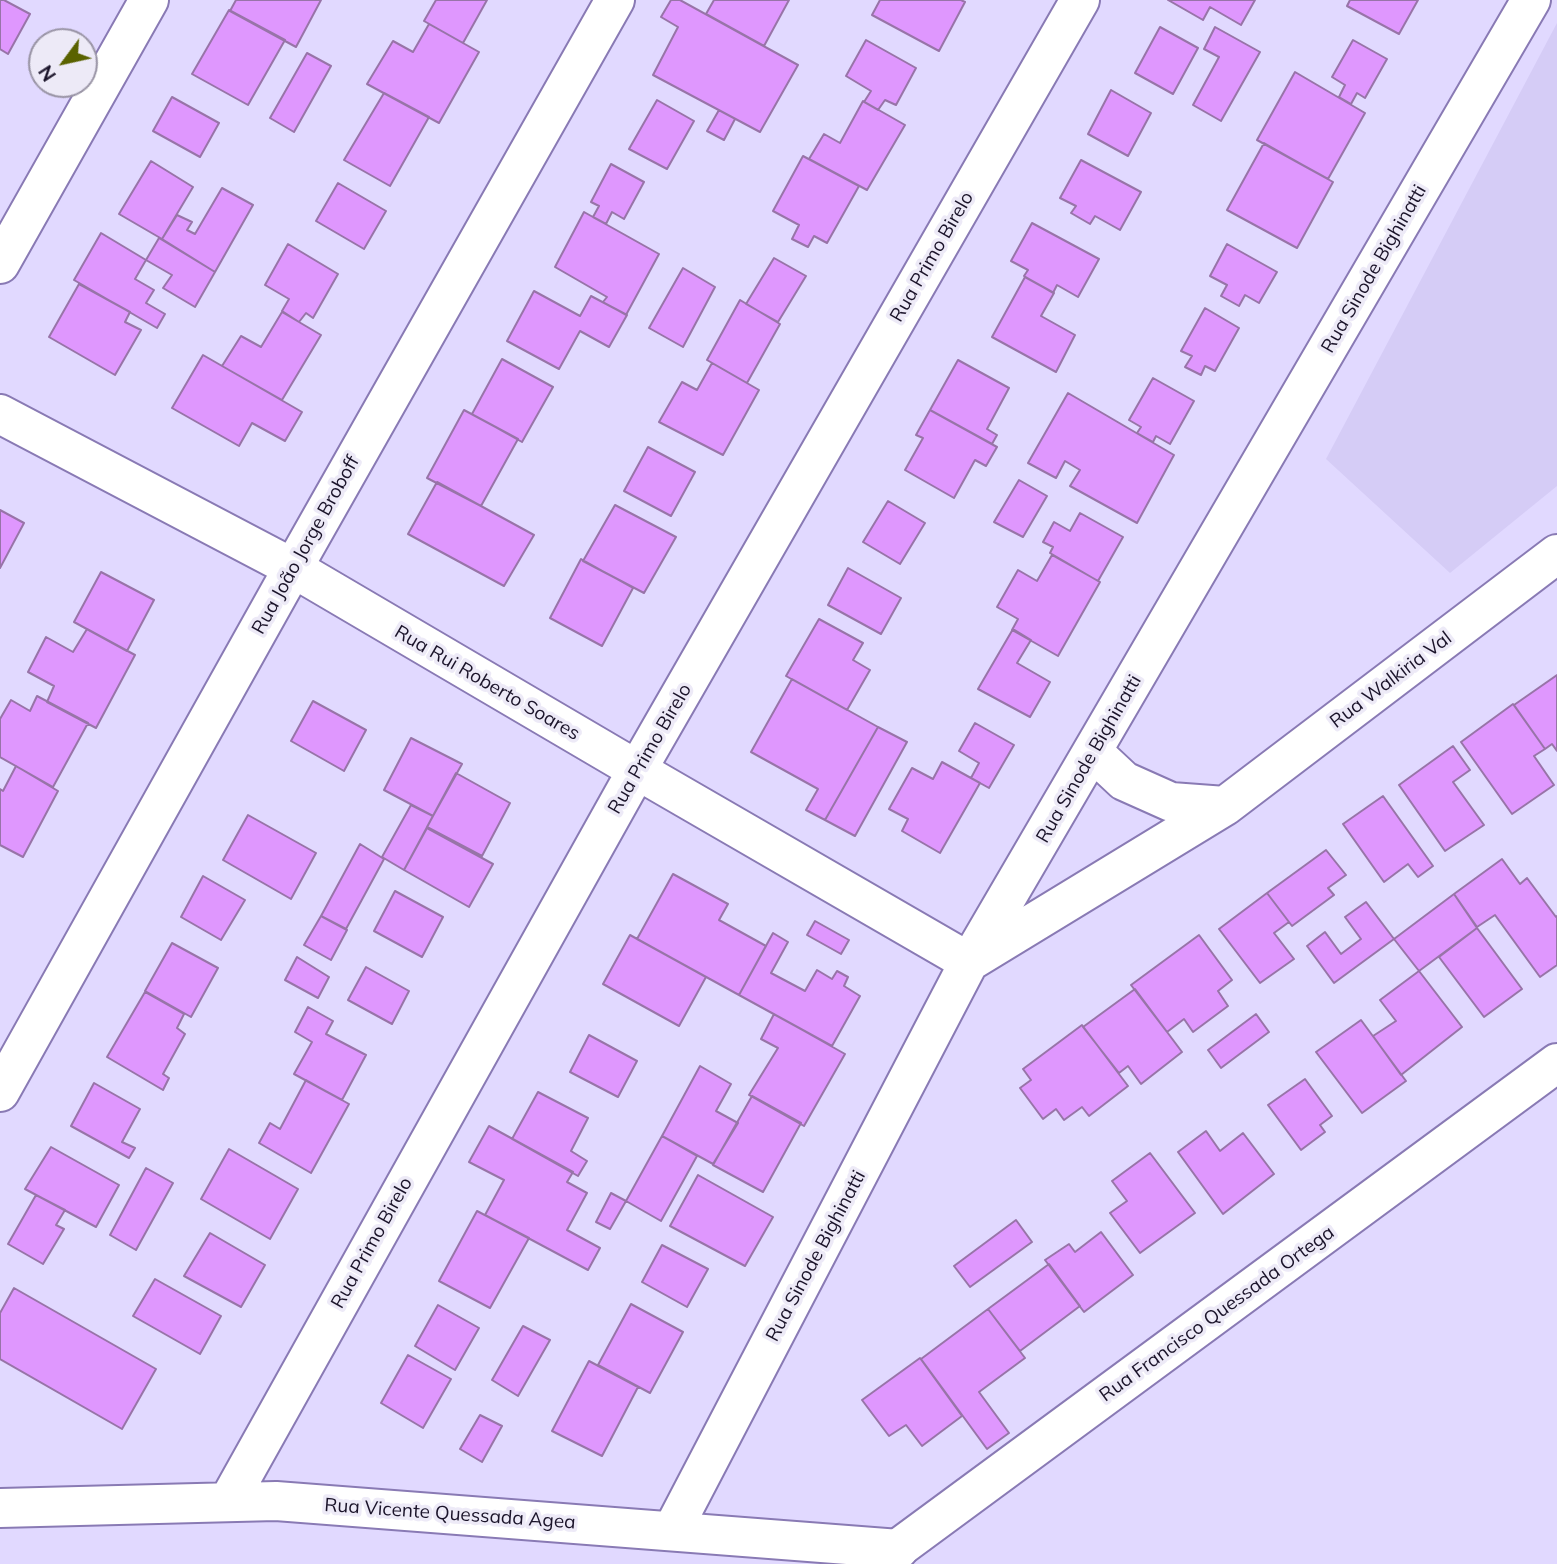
<!DOCTYPE html>
<meta charset="utf-8">
<style>
body{margin:0}
#map{position:relative;width:1557px;height:1564px;overflow:hidden;background:#e1d9ff;font-family:Mulish,sans-serif}
canvas{display:block}
.north{position:absolute;left:28px;top:28px;width:70px;height:70px;box-sizing:border-box;background:#edeaf7;border:2px solid #9994a5;border-radius:50%;rotate:237deg;font-size:19px;font-weight:700;line-height:28px;text-align:center;color:#1a1329}
.north::after{content:'';display:block;margin:auto;width:24px;height:32px;background:#5a6200;clip-path:polygon(50% 0,100% 100%,50% 72%,0 100%)}
</style>
<div id="map">
<canvas width="1557" height="1564"></canvas>
<div class="north">N</div>
</div>
<script>
const context = document.querySelector('canvas').getContext('2d');
context.lineJoin = 'round';
function paint(path, color) { context.fillStyle = color; context.fill(path, 'evenodd'); }
function strokePath(path, color, width, dash) { context.strokeStyle = color; context.lineWidth = width; context.lineCap = dash ? 'butt' : 'round'; context.setLineDash(dash || []); context.stroke(path); }
function drawText(font, color, halo, rows, align = 'center') {
  context.font = font + ' Mulish,sans-serif'; context.lineWidth = 7; context.setLineDash([]); context.textBaseline = 'middle'; context.strokeStyle = halo; context.fillStyle = color; for (const [text, x, y, turn = 0] of rows) {
    context.save(); context.translate(x, y); context.rotate((+turn || 0) * Math.PI / 180); context.textAlign = isNaN(turn) ? turn : align; if (halo) context.strokeText(text, 0, 0); context.fillText(text, 0, 0); context.restore();
  }
}
const built = new Path2D(`
 M1557 23V486L1450 573 1326 459Z`);
const building = new Path2D(`
 M0 0H4L30 14 8 54 0 49Z
 M236 0H321L296 47 230 11Z
 M436 0H487L463 43 424 21Z
 M671 0H680L798 65 760 132 653 75 678 27 661 17Z
 M714 0H789L764 46 706 14Z
 M880 0H961L965 2 939 51 872 15Z
 M1168 0H1255L1241 25 1210 7 1203 20Z
 M1350 0H1418L1399 34 1347 6Z
 M229 10 285 40 248 105 192 74Z
 M429 24 479 52 439 123 367 84 393 41 413 52Z
 M1160 27 1198 48 1173 94 1135 73Z
 M1215 27 1260 52 1221 121 1193 105 1219 57 1204 49Z
 M866 40 916 68 896 105 885 100 878 110 864 102 871 91 846 76Z
 M1353 40 1387 59 1365 98 1357 93 1351 104 1339 97 1345 85 1332 77Z
 M307 53 331 66 294 132 270 118Z
 M1295 72 1365 113 1328 179 1257 140Z
 M1111 90 1151 113 1128 156 1088 134Z
 M384 93 429 117 390 186 344 160Z
 M172 97 219 123 200 157 153 131Z
 M657 100 694 121 667 169 629 149Z
 M863 101 905 125 867 190 809 159 824 134 840 143Z
 M719 110 735 119 724 140 707 131Z
 M1264 143 1333 182 1297 248 1227 210Z
 M803 156 859 186 827 243 814 236 808 247 792 239 799 225 773 211Z
 M1081 160 1141 192 1120 230 1095 216 1090 224 1071 213 1076 206 1060 198Z
 M151 161 193 187 162 239 119 214Z
 M611 164 644 182 624 219 612 212 606 224 593 217 599 206 591 202Z
 M338 183 386 211 364 249 316 221Z
 M222 188 253 205 215 272 162 239 177 215 192 222 187 230 195 234Z
 M584 212 659 254 626 315 603 302 607 297 555 267Z
 M1032 223 1099 259 1078 297 1057 285 1053 293 1024 276 1028 270 1011 261Z
 M101 233 146 260 135 279 154 290 146 303 165 314 157 328 74 280Z
 M159 238 215 272 195 307 163 288 172 275 146 260Z
 M288 244 338 274 313 318 306 313 299 322 282 311 289 299 265 285Z
 M1227 244 1277 272 1259 303 1245 295 1239 306 1221 296 1227 285 1210 276Z
 M774 258 806 276 778 322 746 304Z
 M683 268 715 287 683 347 649 328Z
 M1025 277 1054 293 1041 316 1075 335 1056 372 992 337Z
 M79 284 130 312 125 322 141 330 115 375 49 337Z
 M534 291 580 316 591 296 627 315 609 347 580 331 559 369 507 341Z
 M740 300 780 324 747 383 707 360Z
 M1205 308 1239 328 1215 371 1205 366 1201 375 1185 367 1192 356 1181 351Z
 M282 312 321 335 282 400 222 366 241 336 261 347Z
 M203 355 302 412 285 441 252 423 239 446 172 408Z
 M502 359 553 387 522 442 472 414Z
 M958 360 1009 388 987 429 997 435 992 444 930 410Z
 M712 363 759 390 723 455 659 422 682 382 697 390Z
 M1153 378 1194 401 1170 444 1156 436 1153 442 1137 433 1141 427 1129 420Z
 M1068 393 1174 455 1137 523 1070 486 1080 470 1065 461 1056 478 1028 463Z
 M464 410 518 439 481 506 427 478Z
 M930 410 997 447 986 466 975 460 954 498 905 470 923 438 916 435Z
 M648 447 695 472 671 516 624 491Z
 M1019 480 1047 496 1023 537 994 522Z
 M437 482 534 535 504 586 408 534Z
 M888 501 925 523 900 564 863 542Z
 M615 505 676 537 644 593 583 561Z
 M0 510 24 523 0 568Z
 M1080 513 1123 537 1098 581 1050 553 1053 547 1043 542 1054 522 1070 531Z
 M1052 555 1100 582 1058 656 1012 630 1018 619 997 607 1018 570 1037 581Z
 M581 559 633 588 602 646 550 618Z
 M848 568 901 598 881 634 828 605Z
 M101 572 154 600 127 651 74 622Z
 M819 619 863 643 853 660 870 670 847 710 786 676Z
 M87 629 135 655 96 728 47 702 54 686 28 672 46 637 73 652Z
 M1013 629 1031 640 1017 663 1050 682 1030 717 978 689Z
 M1557 675V751L1552 744 1545 749 1514 705Z
 M792 679 878 727 825 820 806 810 818 789 751 752Z
 M37 696 88 723 53 787 0 757V719L11 700 30 711Z
 M313 701 366 730 344 771 291 741Z
 M1513 704 1545 749 1534 756 1554 785 1512 814 1461 742Z
 M975 723 1014 745 989 788 971 778 979 763 959 751Z
 M878 727 907 742 855 836 825 820Z
 M411 738 462 764 433 816 384 790Z
 M1453 746 1470 770 1453 782 1484 825 1445 851 1399 785Z
 M942 762 980 783 940 853 902 831 908 819 889 809 912 768 933 779Z
 M16 766 58 791 23 857 0 845V789L3 791Z
 M456 773 510 803 482 856 427 827Z
 M1383 796 1433 866 1418 877 1408 864 1384 882 1343 824Z
 M411 805 433 816 404 870 382 857Z
 M248 815 316 853 291 899 223 860Z
 M427 828 493 864 469 907 404 870Z
 M360 844 384 859 346 929 321 916Z
 M1326 850 1346 875 1328 888 1334 895 1292 926 1267 893Z
 M1502 859 1520 884 1527 878 1556 917 1557 916V965L1540 977 1495 915 1477 927 1454 894Z
 M673 874 728 904 719 920 766 946 739 995 637 939Z
 M203 876 245 900 221 940 181 917Z
 M395 891 443 917 422 957 374 931Z
 M1267 893 1289 922 1274 933 1294 959 1260 983 1219 929Z
 M1454 894 1477 928 1419 971 1394 939Z
 M1366 902 1394 939 1334 983 1307 946 1325 932 1341 954 1361 939 1345 917Z
 M321 916 347 930 331 960 304 945Z
 M815 921 849 940 841 954 807 935Z
 M1477 928 1522 989 1484 1017 1439 957Z
 M773 933 788 942 771 973 805 991 817 970 832 979 837 971 848 977 844 986 860 996 832 1046 739 995Z
 M630 935 706 977 679 1026 603 984Z
 M1199 935 1232 980 1218 991 1228 1006 1193 1032 1184 1019 1167 1032 1131 985Z
 M172 943 218 968 191 1017 145 991Z
 M297 957 329 977 318 998 285 980Z
 M366 967 409 991 392 1024 348 1000Z
 M1419 971 1462 1027 1401 1075 1373 1036 1396 1021 1380 1000Z
 M1135 989 1182 1052 1141 1084 1128 1066 1119 1073 1083 1027Z
 M145 992 184 1014 177 1028 185 1034 163 1074 169 1078 163 1090 107 1057Z
 M308 1007 333 1021 326 1034 366 1055 342 1100 294 1074 312 1042 295 1032Z
 M774 1014 845 1054 804 1126 749 1095 778 1048 761 1039Z
 M1256 1014 1269 1032 1221 1068 1208 1050Z
 M1361 1020 1406 1081 1362 1113 1316 1052Z
 M1082 1025 1128 1086 1089 1116 1082 1107 1064 1120 1056 1109 1043 1119 1020 1088 1031 1080 1023 1069Z
 M589 1035 637 1061 618 1097 570 1072Z
 M700 1066 731 1084 716 1111 738 1123 713 1164 662 1136Z
 M1305 1079 1332 1116 1320 1125 1325 1132 1301 1150 1268 1105Z
 M306 1080 349 1104 311 1173 259 1143 270 1123 280 1129Z
 M94 1083 140 1109 122 1142 135 1148 129 1158 71 1126Z
 M538 1092 588 1118 571 1151 587 1161 578 1176 512 1139Z
 M752 1096 801 1123 763 1192 713 1165Z
 M489 1126 573 1172 567 1182 587 1193 567 1230 600 1248 588 1270 485 1215 504 1180 469 1162Z
 M1206 1131 1220 1151 1243 1133 1274 1174 1223 1214 1178 1152Z
 M662 1136 697 1156 661 1221 626 1201Z
 M51 1147 119 1185 96 1227 25 1189Z
 M229 1149 298 1189 270 1239 201 1199Z
 M1150 1153 1195 1213 1140 1253 1110 1213 1127 1201 1112 1181Z
 M146 1168 173 1183 136 1250 110 1235Z
 M698 1175 773 1217 745 1266 670 1226Z
 M611 1193 626 1201 610 1229 596 1222Z
 M36 1195 65 1210 56 1225 64 1229 43 1264 8 1244Z
 M477 1211 529 1238 490 1308 439 1281Z
 M1016 1220 1032 1242 970 1287 954 1266Z
 M1101 1232 1133 1275 1084 1312 1045 1260 1069 1244 1075 1252Z
 M210 1233 265 1265 241 1307 184 1276Z
 M662 1245 708 1269 687 1307 642 1282Z
 M1049 1264 1080 1306 1020 1351 988 1309Z
 M155 1279 221 1316 200 1354 133 1316Z
 M14 1288 156 1369 122 1429 0 1359V1313Z
 M631 1304 683 1332 650 1393 598 1365Z
 M438 1305 479 1328 455 1370 415 1346Z
 M988 1309 1025 1358 979 1392 1009 1433 987 1449 921 1359Z
 M523 1326 550 1340 518 1396 492 1380Z
 M408 1355 451 1379 423 1428 381 1403Z
 M920 1358 962 1416 922 1446 906 1425 889 1436 862 1400Z
 M589 1361 638 1387 602 1456 552 1431Z
 M480 1415 502 1426 482 1462 460 1449Z`);
const minor = new Path2D(`
 M0 264 149 0
 M0 414 293 568 637 770 969 962
 M1093 752 1124 781 1171 802 1225 806
 M974 959 1225 806 1557 554
 M0 1092 293 568 615 0
 M228 1502 637 770 1080 0
 M0 1508 276 1501 899 1549
 M672 1531 969 962 1531 0`);
const tertiary = new Path2D(`
 M877 1564 1557 1063`);
const streetNames = [
 ["Rua Primo Birelo",932,257,-60],
 ["Rua Sinode Bighinatti",1374,269,-60],
 ["Rua João Jorge Broboff",306,545,-61],
 ["Rua Walkiria Val",1391,680,-37],
 ["Rua Rui Roberto Soares",487,683,30],
 ["Rua Primo Birelo",650,749,-60],
 ["Rua Sinode Bighinatti",1089,759,-60],
 ["Rua Primo Birelo",372,1243,-61],
 ["Rua Sinode Bighinatti",816,1256,-62],
 ["Rua Francisco Quessada Ortega",1217,1314,-36],
 ["Rua Vicente Quessada Agea",450,1514,4]
];
paint(built, '#d5ccf6');
paint(building, '#df97fe');
strokePath(building, '#9874a8', 2);
strokePath(minor, '#897ab4', 42);
strokePath(tertiary, '#897ab4', 42);
strokePath(minor, '#fff', 38);
strokePath(tertiary, '#fff', 38);
drawText('19px', '#1a1329', '#edeaf7', streetNames);
</script>
